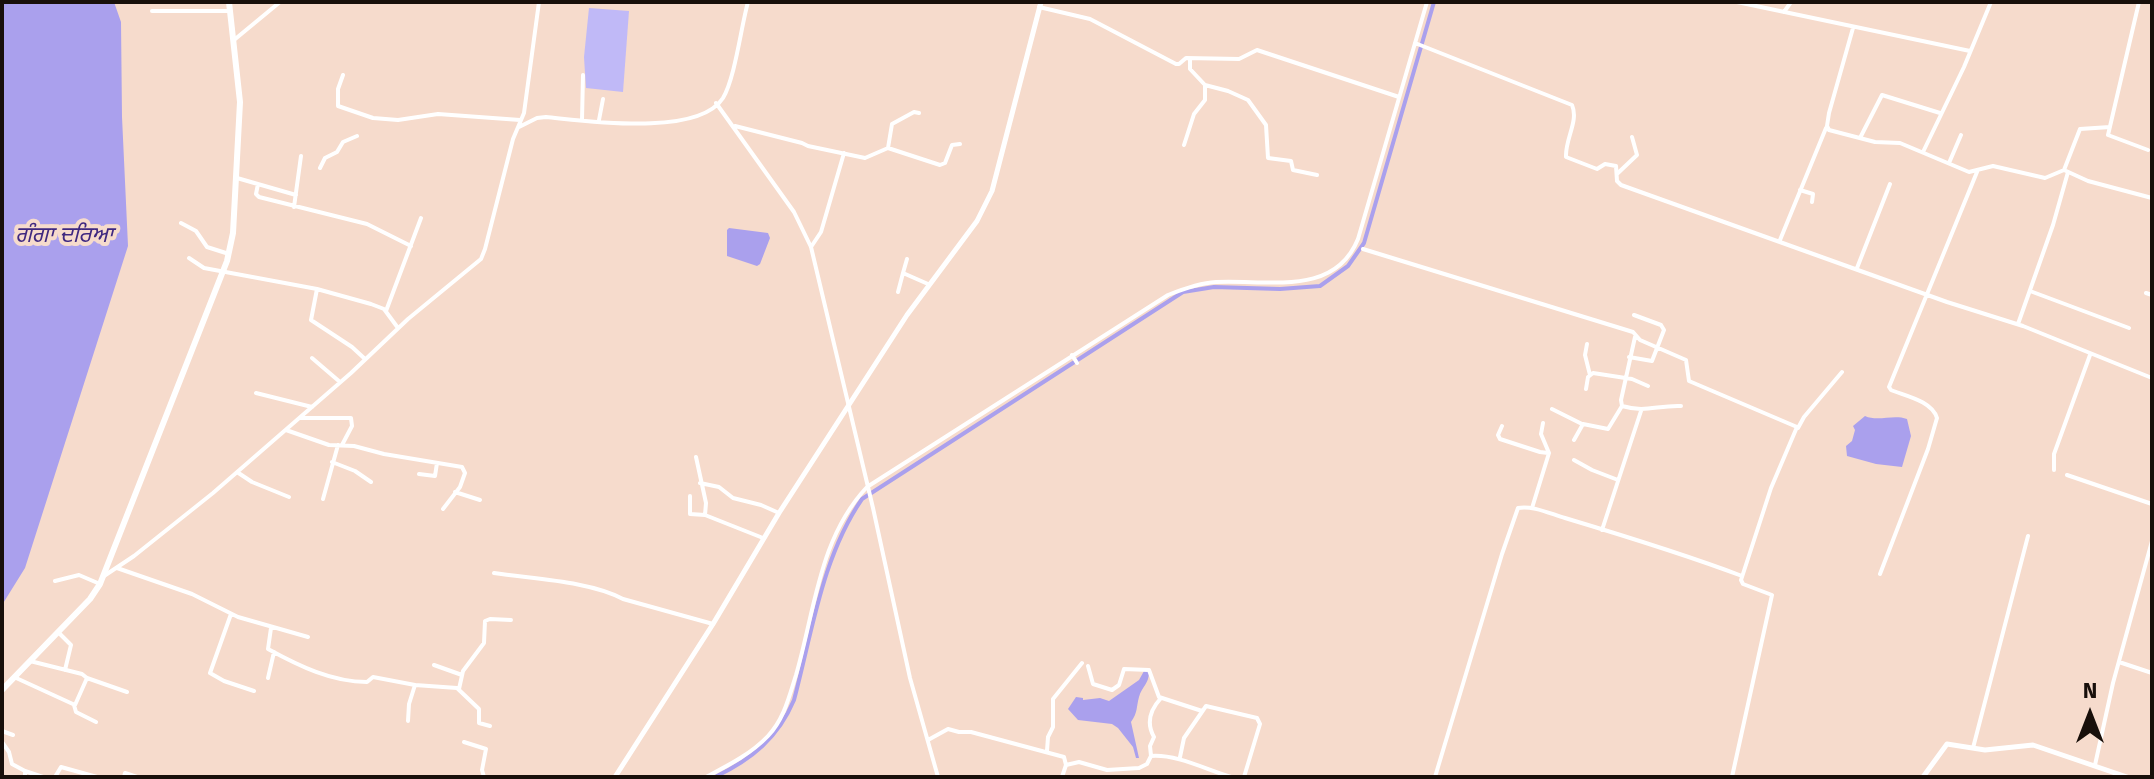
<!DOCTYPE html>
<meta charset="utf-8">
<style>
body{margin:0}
#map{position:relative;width:2154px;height:779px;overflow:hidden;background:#f6dbcc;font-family:"Fira Sans",sans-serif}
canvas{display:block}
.frame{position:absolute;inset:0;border:4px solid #180f0a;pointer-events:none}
.north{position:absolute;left:2050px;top:675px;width:80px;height:80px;-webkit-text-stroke:6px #f6dbcc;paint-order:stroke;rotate:0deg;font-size:22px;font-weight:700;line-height:32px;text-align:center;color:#180f0a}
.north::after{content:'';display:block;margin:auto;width:28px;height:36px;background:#180f0a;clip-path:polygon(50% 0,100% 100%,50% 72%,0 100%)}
</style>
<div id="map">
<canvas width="2154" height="779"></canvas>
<div class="frame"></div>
<div class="north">N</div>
</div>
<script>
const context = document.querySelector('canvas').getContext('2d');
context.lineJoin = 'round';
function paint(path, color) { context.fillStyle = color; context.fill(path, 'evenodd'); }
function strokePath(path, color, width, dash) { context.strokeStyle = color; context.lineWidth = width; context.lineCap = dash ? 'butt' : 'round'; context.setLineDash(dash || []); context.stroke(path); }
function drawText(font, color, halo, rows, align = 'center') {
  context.font = font + ' "Fira Sans","Noto Sans Gurmukhi",sans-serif'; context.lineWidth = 8; context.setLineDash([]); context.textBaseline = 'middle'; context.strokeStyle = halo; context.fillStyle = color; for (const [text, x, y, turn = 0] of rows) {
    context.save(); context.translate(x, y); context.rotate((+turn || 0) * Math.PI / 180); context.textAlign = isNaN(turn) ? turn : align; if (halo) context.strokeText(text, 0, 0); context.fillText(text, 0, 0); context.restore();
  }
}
const green = new Path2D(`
 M589 8 629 11 623 92 586 88 584 57Z`);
const water = new Path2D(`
 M2 2H114L121 22 122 117 128 246 25 568 2 605Z
 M729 228 768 233 770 238 760 264 757 266 727 256V230Z
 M1865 416C1878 422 1893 414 1907 419L1911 436 1902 467 1876 464 1847 456 1846 446 1852 441 1855 430 1853 426Z
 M1144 671 1149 672C1149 684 1142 686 1139 697 1136 708 1138 712 1131 722L1139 758H1136L1133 747 1118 728 1112 724 1078 720 1068 709 1076 697 1083 698V700L1100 698 1109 701 1139 680Z`);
const canal = new Path2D(`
 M715 777C752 759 778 738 794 700 812 633 822 557 862 499L1183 292 1214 287 1280 289 1320 286 1348 266 1364 243 1434 2`);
const minor = new Path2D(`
 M1737 2 1970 51
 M2139 2 2108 135 2148 150
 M1039 7 1090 19 1176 64H1179L1186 58 1239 59 1257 50 1399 97
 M152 11H230
 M1784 12 1791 2
 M1853 28 1829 113 1827 126 1829 130 1875 142 1900 143 1969 172 1993 166 2045 178 2064 170 2088 181 2152 198
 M234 40 280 2
 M1415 43 1572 105C1579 121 1565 139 1566 157L1597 169 1605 164 1616 166 1617 181 1621 185 1947 302 2023 326 2152 378
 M1190 59V69L1205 85 1228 91 1248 100 1266 125 1268 158 1291 161 1293 170 1317 175
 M343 75 338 89V106L373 118 398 120 438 114 520 120
 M716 103 794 212 811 247 873 508 910 678 938 777
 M582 120 583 75
 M599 120 603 99
 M735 126 802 143 808 146 865 158 888 148 892 124 914 112 919 113
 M519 127 537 118 546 117C588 121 698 137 723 98 735 78 741 27 748 2
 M1860 138 1882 95 1940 113
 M1184 145 1194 114 1205 100V85
 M888 148 940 165 945 163 952 145 960 144
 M1923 152 1964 67 1991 2
 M1949 163 1961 135
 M320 168 325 158 337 152 343 142 357 136
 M2064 170 2080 129 2110 127
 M1618 173 1637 155 1632 137
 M237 178 296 195
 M258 184 256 194 259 197 367 224 411 246
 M1800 190 1813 194 1812 202
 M294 207 301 156
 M181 223 196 231 207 247 229 254
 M1780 240 1826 128
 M811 247 821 232 844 153
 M1363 249 1633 332 1640 340 1686 360 1689 381 1797 427 1771 488 1741 580 1743 584 1772 595 1732 777
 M189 258 204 268 317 289 371 304 384 309 398 328
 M1857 268 1890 184
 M903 273 907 259
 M317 289 311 320 352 347 365 359
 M2030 291 2129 328
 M898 292 903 273 928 284
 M2146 293 2152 295
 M386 311 421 218
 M2018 324 2053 225 2068 172
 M1635 337 1621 400 1622 406C1646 413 1657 405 1681 406
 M1587 344 1585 355 1590 375
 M1072 355 1077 363
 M1629 357 1652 361 1664 330 1661 325 1634 315
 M312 358 340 382
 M1586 389 1588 377 1593 373 1632 379 1648 386
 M256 393 312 407
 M1552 409 1582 424
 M301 418H351L352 426 342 445
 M1502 426 1498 435 1500 439 1540 452 1548 453
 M1798 428 1804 417 1842 372
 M286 430 329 445 354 446 384 454 462 467 465 473 460 487 443 509
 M1574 440 1583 424 1608 429 1622 406
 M696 457 706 503 705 515 763 538
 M1574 460 1592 470 1618 480
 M332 462 355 471 371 482
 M2054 470V454L2090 355
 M237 472 252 482 289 497
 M419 474 435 476 437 463
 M2067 475 2152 504
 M700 483 719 487 733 498 761 505 779 513
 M455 492 480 500
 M690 496V514L705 515
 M323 499 338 445
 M1532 508 1549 453 1541 434 1543 423
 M2152 513V523
 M1602 530 1641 411
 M117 568 192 594 238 617 308 637
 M494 573C532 579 590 581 623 599L713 624
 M1880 574 1928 449 1937 418C1932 401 1906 396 1891 390L1889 387 1977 172
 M104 576 134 556 213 493 351 373 408 319 481 259 485 249 513 139 524 113 539 2
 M55 581 79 575 100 584
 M231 614 210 673 224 681 254 691
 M271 628 268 649C299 666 332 682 367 682L373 677 415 685 457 688 479 709V723L490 726
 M58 632 71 645 65 670
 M30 661 82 674 87 678
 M2119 662 2152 673
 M434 665 462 675
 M1088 666 1093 684 1112 690 1119 685 1124 669 1149 670 1159 697 1202 711
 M14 677 75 705 87 678 127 692
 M268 678 274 652
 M459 689 463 671 484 643 485 621 490 619 511 620
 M74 705 76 712 96 722
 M408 721 409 704 415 685
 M2 731 13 735
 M928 740 948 729 959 732H971L1064 757 1066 765 1062 777
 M2 742 9 752 12 764 25 771V777
 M464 742 486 749 482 770 484 777
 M1973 748 2028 536
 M1047 751 1048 737 1053 727V699L1082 663
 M1151 756 1150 746 1154 737C1146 723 1150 710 1161 698
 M1180 757 1184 738 1206 706 1257 718 1260 724 1244 777
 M1066 765 1079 762 1107 770 1139 768 1147 764 1151 756C1176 754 1205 769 1231 777
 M2095 765 2113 683 2152 541
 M25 771 43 777
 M55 777 61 767 97 777
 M124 777 125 773 137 777
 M706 777C727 766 751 754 768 736 784 719 789 697 796 675 815 610 819 538 867 487L1168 295C1183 289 1199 283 1216 282 1266 279 1334 298 1358 239L1427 2
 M1435 777 1502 554 1518 508C1532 505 1551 514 1565 518 1625 536 1684 554 1742 576`);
const tertiary = new Path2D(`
 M615 777 713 624 779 513 907 315 977 221 992 191 1041 2
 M1923 777 1947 744 1985 750 2033 745 2127 777`);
const secondary = new Path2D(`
 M2 690 90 599 100 584 227 261 233 233 240 102 229 2`);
const waterNames = [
 ["ਗੰਗਾ ਦਰਿਆ",64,236]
];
paint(green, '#c0b9f7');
paint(water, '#aaa0ed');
strokePath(canal, '#aaa0ed', 4);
strokePath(minor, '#fff', 4);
strokePath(tertiary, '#fff', 5);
strokePath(secondary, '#fff', 6);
drawText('italic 22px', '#3f2880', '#f6dbcc', waterNames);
</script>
